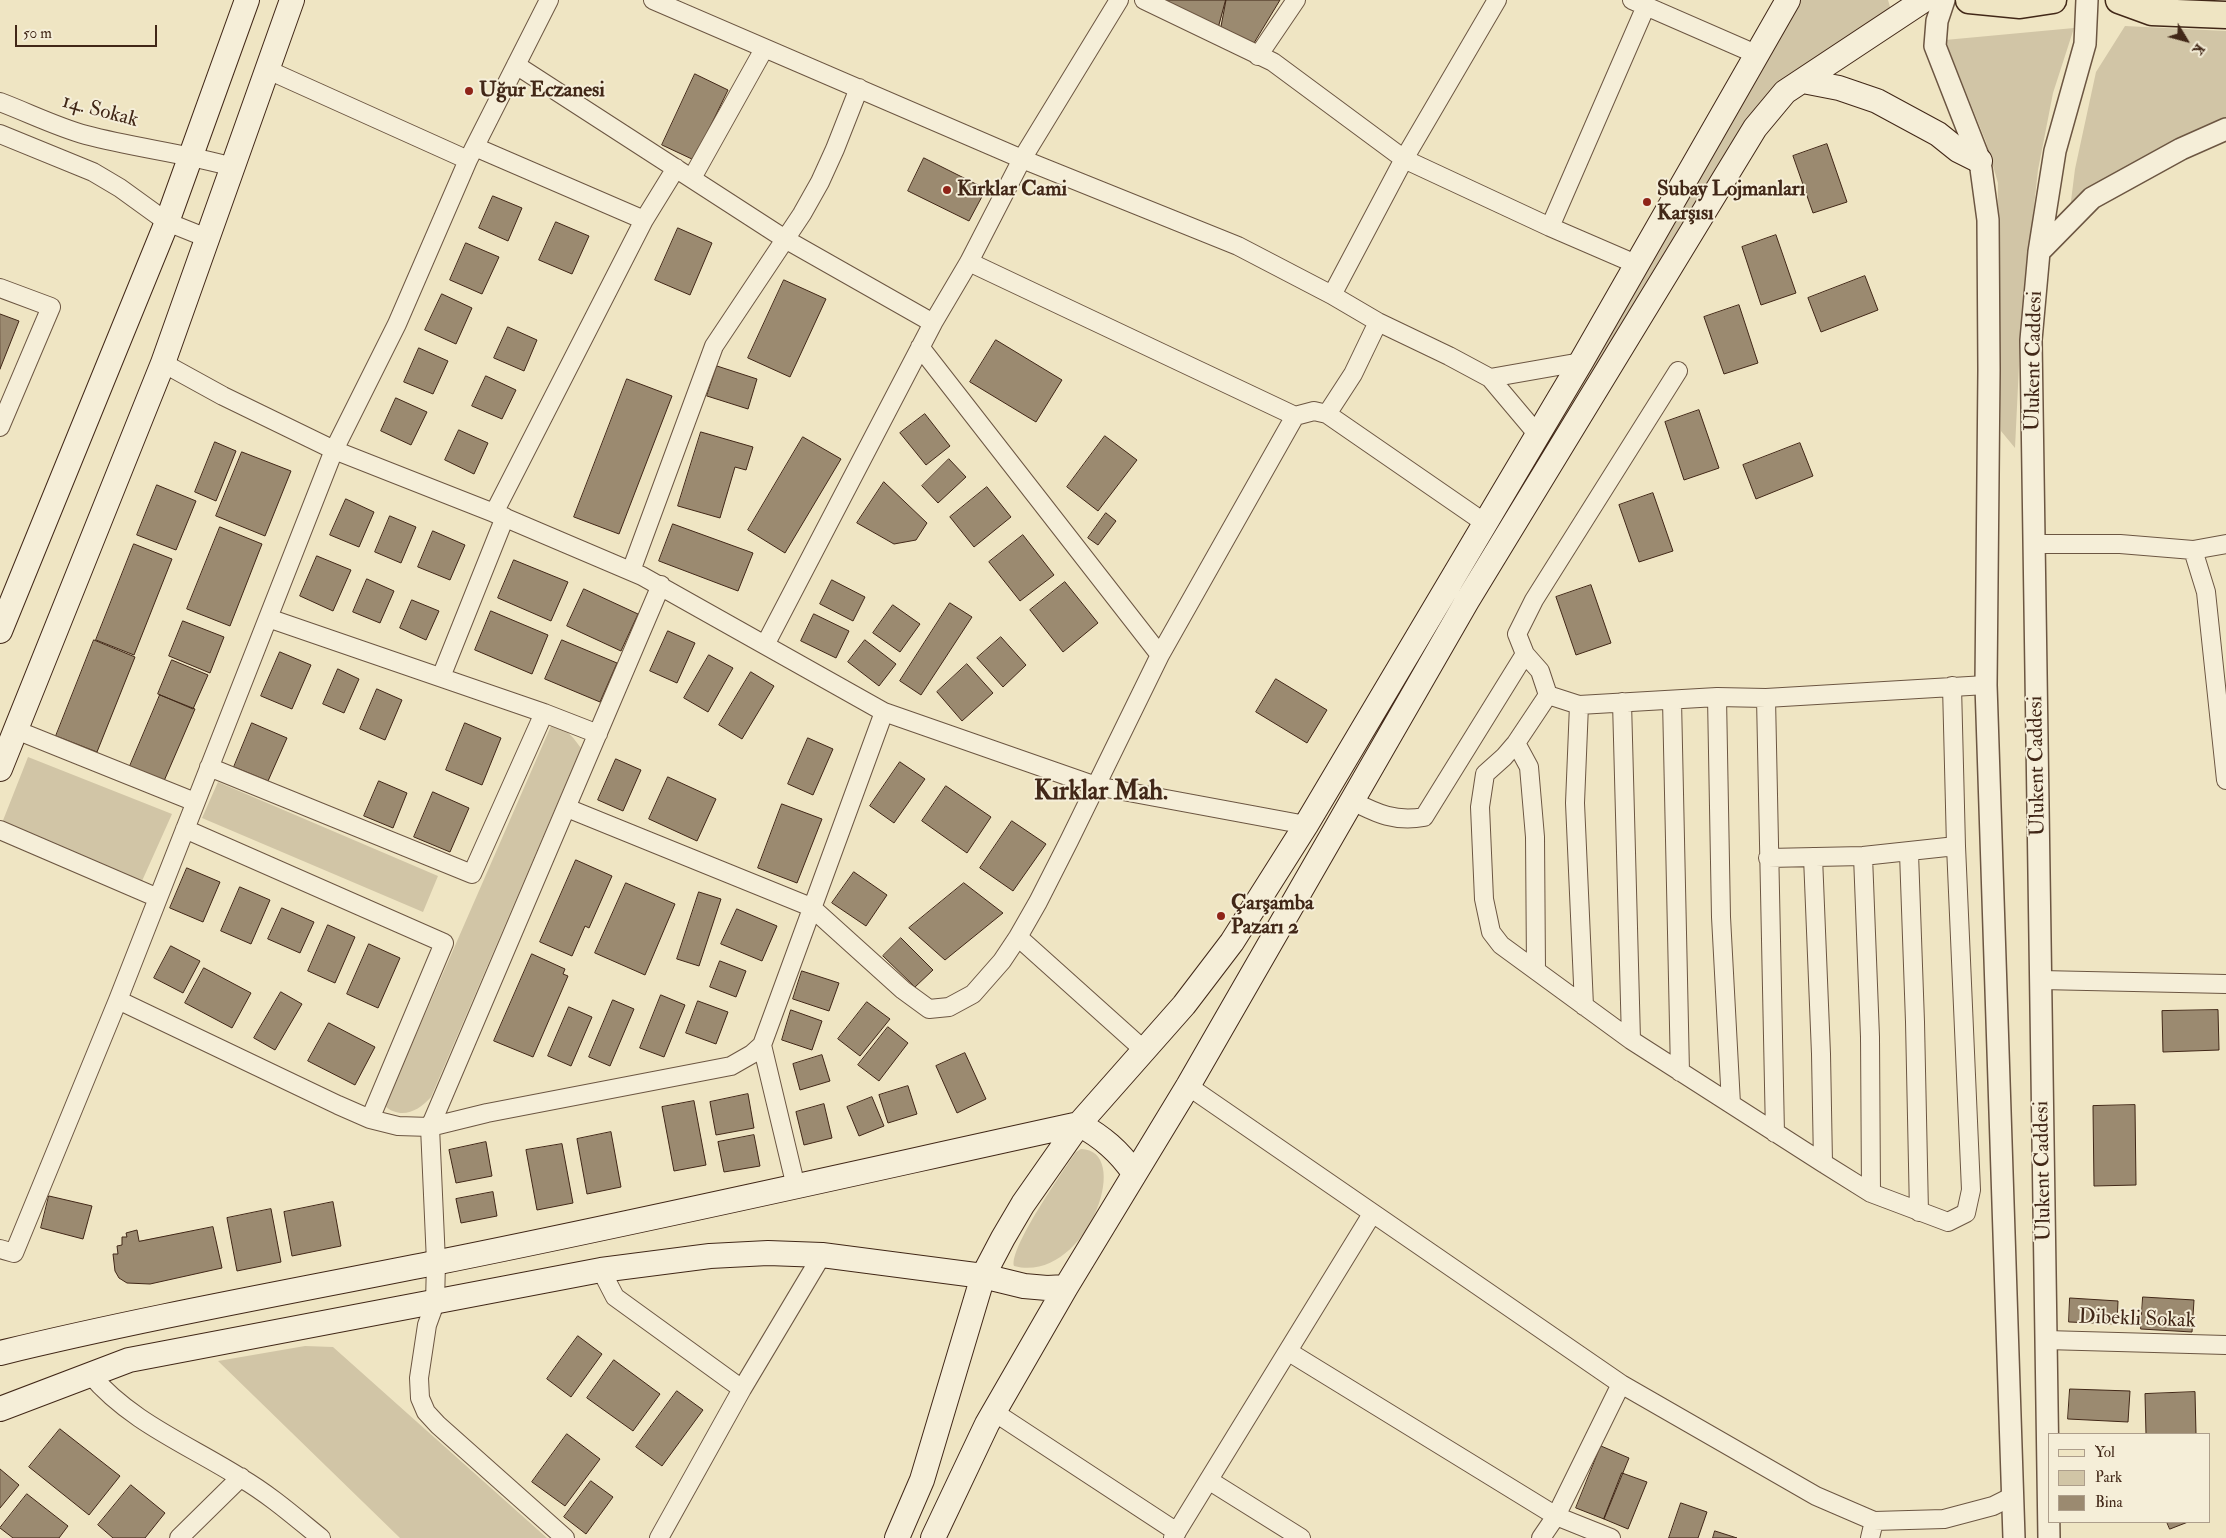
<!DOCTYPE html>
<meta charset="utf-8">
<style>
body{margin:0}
#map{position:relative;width:2226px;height:1538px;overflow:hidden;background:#efe5c3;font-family:"IM FELL Double Pica",serif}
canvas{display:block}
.legend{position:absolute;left:2048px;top:1433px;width:162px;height:90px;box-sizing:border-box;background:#f5eed8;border:1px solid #ad9e8b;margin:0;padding:6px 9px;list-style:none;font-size:15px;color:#412717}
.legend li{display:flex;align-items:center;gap:10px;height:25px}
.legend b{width:25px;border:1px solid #ad9e8b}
.north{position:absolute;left:2161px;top:15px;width:50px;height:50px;-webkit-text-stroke:4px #f5eed8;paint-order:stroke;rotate:127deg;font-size:14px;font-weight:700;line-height:20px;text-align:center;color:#412717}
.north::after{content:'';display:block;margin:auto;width:18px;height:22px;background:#412717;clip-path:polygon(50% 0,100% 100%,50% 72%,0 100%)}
.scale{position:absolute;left:15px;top:25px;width:142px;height:22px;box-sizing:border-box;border:2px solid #412717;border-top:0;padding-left:6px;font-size:15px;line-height:18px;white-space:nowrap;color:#412717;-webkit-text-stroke:4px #f5eed8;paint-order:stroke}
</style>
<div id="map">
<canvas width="2226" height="1538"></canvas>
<ul class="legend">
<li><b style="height:6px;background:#efe5c3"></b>Yol</li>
<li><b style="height:14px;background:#d1c5a6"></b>Park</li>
<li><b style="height:14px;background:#9b8a70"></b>Bina</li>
</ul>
<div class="north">K</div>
<div class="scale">50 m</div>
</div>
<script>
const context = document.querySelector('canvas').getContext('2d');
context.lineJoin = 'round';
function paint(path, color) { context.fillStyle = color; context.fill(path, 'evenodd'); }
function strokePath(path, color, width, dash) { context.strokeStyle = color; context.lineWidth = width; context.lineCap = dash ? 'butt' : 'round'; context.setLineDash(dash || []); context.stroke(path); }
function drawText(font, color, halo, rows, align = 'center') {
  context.font = font + ' "IM FELL Double Pica",serif'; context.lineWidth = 4; context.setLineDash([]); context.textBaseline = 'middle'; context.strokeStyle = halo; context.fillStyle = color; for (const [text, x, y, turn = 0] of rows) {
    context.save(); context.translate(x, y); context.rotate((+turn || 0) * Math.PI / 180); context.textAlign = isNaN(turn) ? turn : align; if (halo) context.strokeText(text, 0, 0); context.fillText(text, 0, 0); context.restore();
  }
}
const green = new Path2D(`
 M1801 0H1888L1893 17 1798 71 1432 651 1424 649Z
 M2125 26 2226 31V121L2070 209 2075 169 2096 72Z
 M2074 28 2053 93 2038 170 2021 324 2015 448 2001 431 1997 253 1998 183 1986 142 1945 40Z
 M551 726C565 726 573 737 581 748L431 1097C419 1111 401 1120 385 1106Z
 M28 757 172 814 142 881 2 823Z
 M218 782 438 876 423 912 202 818Z
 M1081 1149C1135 1150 1085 1285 1014 1266 1009 1248 1063 1171 1076 1152Z
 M305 1346 333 1347 547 1538H400L218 1361Z`);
const building = new Path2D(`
 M1162 0H1226L1219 37Z
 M1226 0H1280L1254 43 1219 26Z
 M695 74 728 90 694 160 662 145Z
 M1827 144 1847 202 1813 213 1793 156Z
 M924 158 986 189 969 221 908 191Z
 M493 196 522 208 508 241 479 228Z
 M556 222 589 236 572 274 539 260Z
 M678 228 712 243 690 295 655 280Z
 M1776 235 1796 293 1761 305 1742 247Z
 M466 243 499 257 482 294 450 280Z
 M1865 276 1878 310 1821 332 1808 298Z
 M784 280 826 299 790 377 748 358Z
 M442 294 472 308 456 344 425 330Z
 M1739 305 1758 363 1724 374 1704 317Z
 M0 314 19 321 0 369Z
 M508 327 537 340 524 371 494 358Z
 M996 340 1062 380 1036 422 970 382Z
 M419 348 448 361 433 394 404 382Z
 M717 366 757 379 748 409 707 396Z
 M486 376 516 390 502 419 472 406Z
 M627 379 672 396 619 534 574 517Z
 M396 398 427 412 411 445 381 431Z
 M1699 410 1719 468 1684 480 1665 422Z
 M925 414 950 446 926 465 900 433Z
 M459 430 488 443 474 474 445 460Z
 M701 432 753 447 746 470 735 467 720 518 678 506Z
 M1105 436 1137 460 1098 511 1067 487Z
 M803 437 841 459 785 553 748 530Z
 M215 442 236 451 216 501 195 492Z
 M1800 443 1813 476 1756 499 1743 465Z
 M242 452 291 471 265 536 216 516Z
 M949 459 966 477 938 503 922 486Z
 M884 482 927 523 916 540 894 544 857 523Z
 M157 485 196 501 176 550 137 535Z
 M987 487 1011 517 974 547 950 517Z
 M1653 493 1673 551 1639 562 1619 505Z
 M346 499 374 512 359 547 330 535Z
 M1106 513 1116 521 1098 545 1088 538Z
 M390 516 416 527 401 563 375 552Z
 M673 524 753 553 738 591 659 561Z
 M220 527 262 544 230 626 187 609Z
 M433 531 465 545 450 580 418 567Z
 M1023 535 1054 575 1020 601 989 562Z
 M134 544 172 559 134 655 96 640Z
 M317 556 351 570 333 611 300 596Z
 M514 560 568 582 551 621 498 598Z
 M367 579 394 591 380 623 353 612Z
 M832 580 865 597 853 621 820 604Z
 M1065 582 1098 623 1063 652 1030 610Z
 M1591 585 1611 643 1576 655 1556 597Z
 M584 589 638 614 621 651 567 626Z
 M412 600 439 611 426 640 400 628Z
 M950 603 972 617 921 695 900 681Z
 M893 605 920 624 900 652 873 633Z
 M491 611 548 635 532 674 475 650Z
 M814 614 849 631 836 658 801 641Z
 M183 621 224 637 210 673 169 656Z
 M668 631 695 643 677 683 650 671Z
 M1001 637 1026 665 1003 687 977 658Z
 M94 640 135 657 97 752 56 736Z
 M562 640 617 663 600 702 545 679Z
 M865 640 896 664 879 686 848 662Z
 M280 652 311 665 292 709 261 696Z
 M709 655 733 668 708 712 684 698Z
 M172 660 208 675 193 709 158 694Z
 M967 664 993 693 962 721 937 692Z
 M338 669 359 679 344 713 323 704Z
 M751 672 774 686 742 739 719 725Z
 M1276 679 1327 710 1307 743 1256 712Z
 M377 689 402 700 385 740 360 729Z
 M160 695 195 709 164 781 130 766Z
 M252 723 287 738 268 781 234 767Z
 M465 723 501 738 482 785 446 770Z
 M808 738 833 749 813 795 788 784Z
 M616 759 641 770 623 811 598 800Z
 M900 762 925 779 894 823 870 806Z
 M668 777 716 799 697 841 649 819Z
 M379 781 407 793 393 828 364 816Z
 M946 786 991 817 967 853 922 821Z
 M433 792 469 808 450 852 414 837Z
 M782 804 822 819 797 883 758 868Z
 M1012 821 1046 844 1013 891 980 868Z
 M576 860 612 876 589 928 585 926 572 956 540 942Z
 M187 868 220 882 203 922 170 908Z
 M854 872 887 895 866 926 832 903Z
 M626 883 675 904 645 975 595 953Z
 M964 883 1003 913 945 960 909 928Z
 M240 887 270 900 251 944 221 931Z
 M699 892 721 899 699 966 677 959Z
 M282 908 314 922 300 953 268 939Z
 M737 909 777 926 762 961 721 944Z
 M328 925 355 937 335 983 308 971Z
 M901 938 933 970 915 987 883 956Z
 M369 944 400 958 378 1008 347 994Z
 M171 946 200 961 183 993 154 978Z
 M532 954 565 969 563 974 568 976 533 1057 494 1041Z
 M720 961 746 971 736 997 710 987Z
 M204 968 251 993 232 1028 185 1003Z
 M802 971 839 983 829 1011 793 999Z
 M281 992 302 1004 275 1050 254 1038Z
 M661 995 685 1005 664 1057 640 1048Z
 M613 1000 634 1009 610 1066 589 1057Z
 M698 1001 728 1012 716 1044 686 1033Z
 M867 1002 890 1019 860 1056 838 1039Z
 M569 1007 592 1017 571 1066 548 1056Z
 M791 1010 822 1021 812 1050 782 1040Z
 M2218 1010 2219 1050 2163 1052 2162 1011Z
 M329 1023 375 1047 355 1085 308 1061Z
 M888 1027 908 1043 879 1081 858 1065Z
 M965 1053 986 1099 957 1113 936 1066Z
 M822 1055 830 1081 800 1090 793 1064Z
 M908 1086 917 1114 888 1123 879 1095Z
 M748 1094 754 1128 716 1135 710 1102Z
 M872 1097 884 1126 859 1136 847 1107Z
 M694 1101 706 1165 674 1171 662 1107Z
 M824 1104 832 1138 804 1145 796 1112Z
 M2135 1105 2136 1185 2094 1186 2093 1106Z
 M611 1132 621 1187 587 1194 577 1139Z
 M754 1135 760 1166 724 1172 718 1142Z
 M486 1142 492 1176 456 1183 449 1150Z
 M562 1144 573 1203 537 1210 526 1150Z
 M493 1192 497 1216 461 1223 456 1199Z
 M49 1196 92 1206 83 1239 41 1228Z
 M333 1202 341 1246 292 1256 284 1212Z
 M271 1209 281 1262 237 1271 227 1218Z
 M213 1227 222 1268 150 1284 127 1283 119 1278 115 1271 113 1254H118L117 1246 122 1245V1237H127L126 1233 137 1230 139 1241Z
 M2143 1297 2194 1300 2192 1332 2141 1329Z
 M2070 1298 2118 1301 2117 1324 2069 1322Z
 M578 1336 602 1354 571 1397 547 1379Z
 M614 1360 660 1394 633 1431 587 1398Z
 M2070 1389 2130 1391 2128 1422 2068 1419Z
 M677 1391 703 1410 662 1466 636 1447Z
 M2195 1392 2196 1434H2146L2145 1394Z
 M60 1429 120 1476 89 1515 29 1467Z
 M567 1434 600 1459 565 1506 532 1482Z
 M1601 1446 1629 1458 1604 1519 1576 1508Z
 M0 1469 19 1485 0 1508Z
 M1622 1473 1647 1482 1628 1529 1604 1519Z
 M591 1481 613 1497 586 1534 564 1517Z
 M131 1485 165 1513 145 1538H113L98 1525Z
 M27 1494 68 1526 59 1538H13L0 1528Z
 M1681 1503 1707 1512 1698 1538H1669Z
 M2167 1522H2188L2170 1529Z
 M1715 1531 1737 1538H1713Z`);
const minor = new Path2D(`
 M653 0 1022 159 1238 246 1332 295 1378 322 1449 356 1490 378 1581 362
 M1144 0 1273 62 1404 159 1550 227 1638 265
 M1632 0 1758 55
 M1258 56 1296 0
 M516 65 785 239 933 323
 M268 70 468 160
 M0 102C29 113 57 127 86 135 135 148 184 153 233 167
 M0 134 93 172 120 188 167 222 207 238
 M475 147 644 220
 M692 178 764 49
 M1550 227 1646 6
 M969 262 1295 416
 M0 288 51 307 0 427
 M1332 295 1404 159 1497 0
 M920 347 1160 655
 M163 363 223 396 334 450 494 513 642 576 884 712 1096 786 1306 825
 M1678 371 1534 600 1517 634 1525 654 1540 671 1548 695 1579 705 1717 697 1766 698 1986 685
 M1490 378 1538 435
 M1327 414 1485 523
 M494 513 644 220 676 168
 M2034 544H2120L2193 550 2206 592 2226 780
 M2193 550 2226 544
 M631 571 714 346 802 214 820 182 835 149 859 88
 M268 618 544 713 598 734
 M765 645 933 323 969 262 1022 159 1119 0
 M441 677 505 517
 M1548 695 1516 743 1504 757 1485 774 1480 807 1484 899 1491 932 1501 945 1631 1040 1823 1163 1871 1193 1948 1222 1966 1213 1971 1190 1956 846 1952 686
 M1717 697 1721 917 1731 1104
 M1766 698 1775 1133
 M1672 700 1680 1072
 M1622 702 1631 1040
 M1579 705 1575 803 1584 1006
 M16 730 195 802
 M1516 743 1529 767 1535 837 1536 970
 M209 767 472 874 544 713
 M1352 801C1378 814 1395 822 1424 817L1525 654
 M567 808 811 907 903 990 929 1009 949 1007 973 994 1002 961 1018 937 1038 902 1069 841 1160 655 1295 416 1314 411 1327 414 1353 374 1378 322
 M185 829 444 943 370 1119
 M0 830 158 898
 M1909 853 1915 1022 1919 1212
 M1863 856 1870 1037 1871 1193
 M1813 857 1821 1054 1823 1163
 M1768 858 1863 856 1956 846
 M1018 937 1145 1051
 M2041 980 2226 984
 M118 1000 338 1105 370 1119 398 1126 430 1127 487 1113 731 1066 752 1054 762 1045 884 712
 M762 1045 796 1187
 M1188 1086 1621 1384 1556 1516 1541 1538
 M0 1249 14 1253 118 1000 334 450 397 324 468 160 549 0
 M601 1270 615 1297 742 1389
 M2046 1340 2226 1345
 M1289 1352 1556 1516 1611 1538
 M90 1374C130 1422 189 1445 241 1478 270 1495 295 1517 321 1538
 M1621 1384 1816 1496 1874 1521
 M994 1412 1177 1532
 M1210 1481 1301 1538
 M179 1538 241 1477
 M565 1538 438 1425 426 1412 420 1398 419 1378 427 1325 435 1303 436 1262 430 1127 661 585
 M659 1538 742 1389 822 1255
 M1173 1538 1372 1214
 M1870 1538 1874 1521 1944 1519 1993 1506 2013 1496`);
const tertiary = new Path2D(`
 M1944 0 1937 21 1935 46 1980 161 1988 220 1989 370 1986 685 2014 1538
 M2039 252 2092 198 2181 149 2226 129
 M2049 1538 2031 340 2039 252 2055 151 2085 44 2087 0`);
const secondary = new Path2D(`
 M1803 81 1839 88 1877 101 1938 134 1958 150 1980 161
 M0 631 167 222 247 0
 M0 769 163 363 292 0
 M0 1353C144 1318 289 1292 434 1263 650 1220 864 1171 1079 1124 1102 1137 1119 1151 1134 1173
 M0 1409 129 1360 601 1270 710 1256 768 1253 822 1255 983 1276 1024 1286 1047 1288 1066 1287
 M897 1538 922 1480 983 1276 1003 1238 1023 1204 1079 1124 1184 1005 1232 942 1306 825 1581 362 1788 0
 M933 1538 987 1424 1066 1287 1188 1086 1467 601 1755 128 1785 92 1924 0`);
const primary = new Path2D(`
 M1969 0 2020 5 2053 0
 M2119 0 2152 12 2226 15`);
const markers = [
 [469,91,5,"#8f2418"],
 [947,190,5,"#8f2418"],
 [1647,202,5,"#8f2418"],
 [1221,916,5,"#8f2418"]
];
const poiNames = [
 ["Uğur Eczanesi",479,91],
 ["Kırklar Cami",957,190],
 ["Subay Lojmanları",1657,190],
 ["Karşısı",1657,214],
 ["Çarşamba",1231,904],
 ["Pazarı 2",1231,928]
];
const streetNames = [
 ["14. Sokak",100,112,15],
 ["Ulukent Caddesi",2035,361,-89],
 ["Ulukent Caddesi",2038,766,-91],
 ["Ulukent Caddesi",2044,1171,-91],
 ["Dibekli Sokak",2137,1320,2]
];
const districtNames = [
 ["Kırklar Mah.",1101,793]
];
paint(green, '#d1c5a6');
paint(building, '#9b8a70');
strokePath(building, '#412717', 1);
strokePath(minor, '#6c5642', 20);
strokePath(tertiary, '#6c5642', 24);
strokePath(secondary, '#412717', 26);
strokePath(primary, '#412717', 29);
strokePath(minor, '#f5eed8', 18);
strokePath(tertiary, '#f5eed8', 21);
strokePath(secondary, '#f5eed8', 24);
strokePath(primary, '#efe5c3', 26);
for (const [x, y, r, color] of markers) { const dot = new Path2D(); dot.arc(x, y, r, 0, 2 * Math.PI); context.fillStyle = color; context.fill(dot); strokePath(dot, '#f5eed8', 2); }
drawText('bold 21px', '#412717', '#f5eed8', poiNames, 'left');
drawText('21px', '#412717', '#f5eed8', streetNames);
drawText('bold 26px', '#412717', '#f5eed8', districtNames);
</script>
